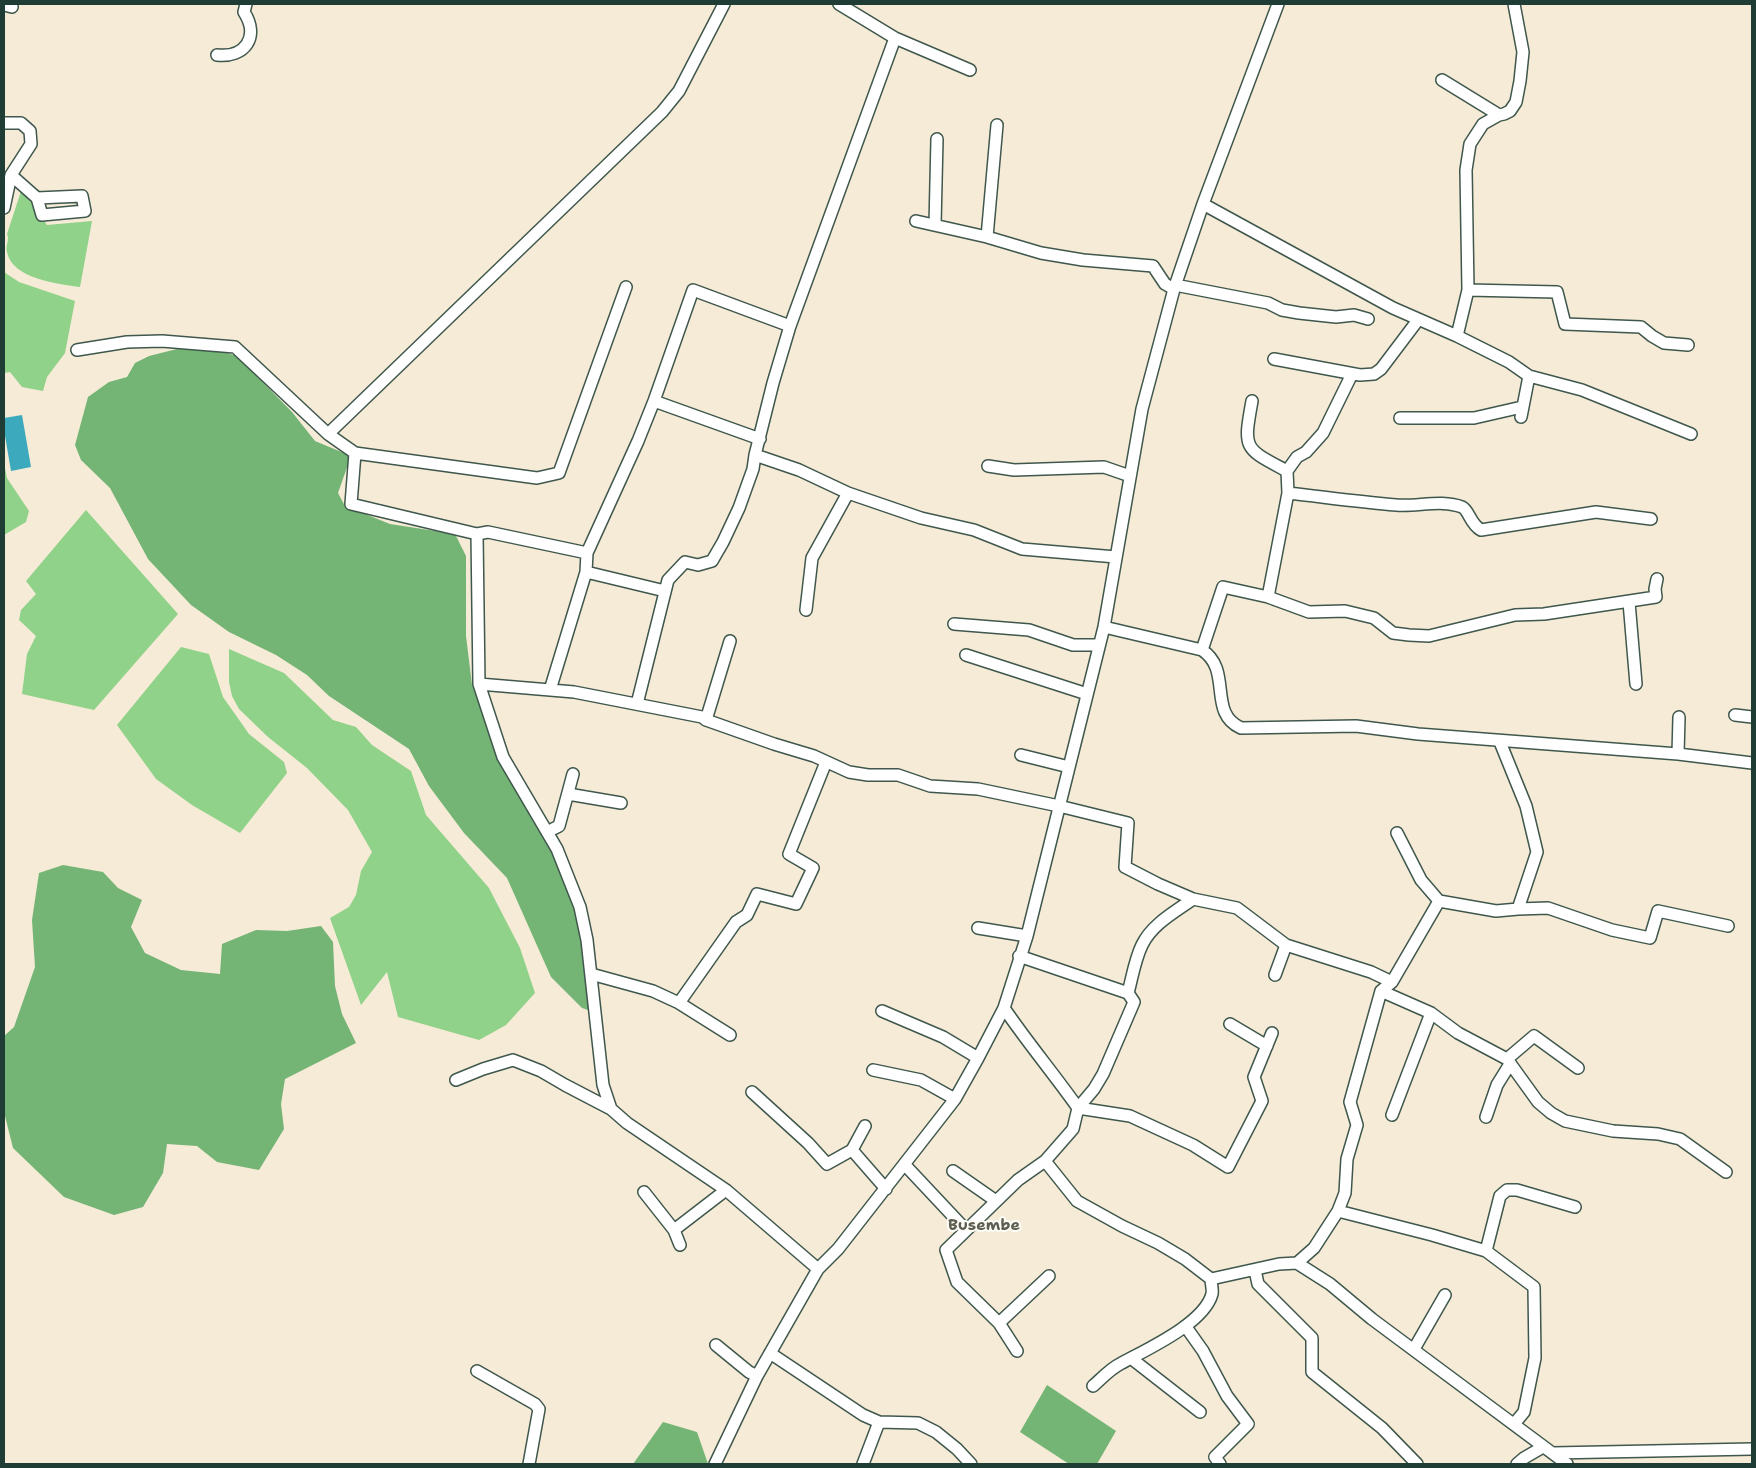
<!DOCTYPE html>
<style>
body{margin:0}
#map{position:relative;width:1756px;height:1468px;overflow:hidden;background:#f5ebd6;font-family:"Shantell Sans",sans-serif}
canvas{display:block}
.frame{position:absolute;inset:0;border:5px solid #1f3d34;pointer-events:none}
</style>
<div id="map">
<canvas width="1756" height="1468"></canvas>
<div class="frame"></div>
</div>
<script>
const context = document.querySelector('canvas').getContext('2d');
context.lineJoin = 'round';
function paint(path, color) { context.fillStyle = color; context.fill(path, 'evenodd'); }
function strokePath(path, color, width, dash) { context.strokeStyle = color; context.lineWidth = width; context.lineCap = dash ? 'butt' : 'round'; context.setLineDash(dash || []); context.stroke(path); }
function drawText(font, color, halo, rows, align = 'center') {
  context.font = font + ' "Shantell Sans",sans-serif'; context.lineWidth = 4; context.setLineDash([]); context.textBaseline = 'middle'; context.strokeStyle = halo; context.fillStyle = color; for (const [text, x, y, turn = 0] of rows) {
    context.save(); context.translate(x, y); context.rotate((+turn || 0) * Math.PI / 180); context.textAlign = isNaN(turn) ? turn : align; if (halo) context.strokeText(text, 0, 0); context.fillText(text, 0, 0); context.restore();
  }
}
const green = new Path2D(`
 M23 185 35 195 38 212 47 225 92 221 80 287C59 284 12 279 7 252 5 246 10 240 7 234Z
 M4 272 19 282 75 301 65 353 47 377 43 391 22 387 10 372 4 373Z
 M4 463 7 478 29 511 26 522 4 535Z
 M86 510 178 614 94 710 22 694 27 654 36 636 19 620 21 610 36 594 26 581Z
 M181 647 209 654 223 697 249 734 284 762 287 773 240 833 192 805 156 779 117 725Z
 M229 649 284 673 333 720 356 727 372 745 411 771 426 815 489 888 520 948 535 993 506 1025 479 1040 398 1017 387 972 361 1005 330 918 349 907 356 895 361 871 372 852 348 810 307 768 268 737 239 709 232 696 229 682Z`);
const forest = new Path2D(`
 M181 348H209L237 356 292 412 315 441 351 456 338 493 345 506 390 524 455 534 466 556V636L472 685 504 760 565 868 600 1014 582 1008 551 977 507 878 464 833 429 786 409 749 329 696 307 675 276 655 229 632 191 605 148 559 110 488 81 460 75 445 88 397 109 382 127 377 135 363 149 356Z
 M63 865 103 872 118 888 142 900 131 927 145 953 181 970 220 974 222 944 256 930 287 931 321 926 333 942 335 986 342 1014 356 1043 285 1079 281 1104 284 1129 259 1170 217 1162 197 1146 167 1144 163 1173 143 1207 114 1215 64 1197 13 1148 4 1112V1036L14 1027 35 967 32 920 39 873Z
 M1047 1385 1116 1431 1097 1464H1069L1020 1432Z
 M663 1422 697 1432 708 1464H633Z`);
const water = new Path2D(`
 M22 415 31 467 11 471 4 430V418Z`);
const minor = new Path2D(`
 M839 4 895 38 970 70
 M4 5 12 7
 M217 55C245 58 260 37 244 12L246 4
 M1442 80 1499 115
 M4 123H21L30 131 31 144 11 175 4 208
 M11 175 37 198 82 196 85 211 42 215 37 198
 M1203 204 1393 308 1457 336 1509 362 1529 376 1582 390 1691 434
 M916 221 987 237 1041 253 1083 260 1153 266 1165 284 1174 289
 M935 225 937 139
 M987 237 997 125
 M1175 285 1268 303 1282 310 1299 313 1336 317 1354 315 1368 319
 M1468 290 1557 292 1565 324 1641 327 1652 336 1664 343 1688 345
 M1457 336 1468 290 1466 170 1470 144 1483 124 1499 115 1504 114 1510 111 1516 102 1520 81 1523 52 1514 4
 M77 350 127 342 162 341 235 347 328 434 355 453 351 504 477 534 488 532 587 553
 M1274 359 1360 375 1374 374 1381 369 1418 320
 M654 401 760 439
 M1252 401C1243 450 1244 448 1287 471
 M1521 417 1529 376
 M1400 418H1474L1522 407
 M328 434 662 112 679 91 724 4
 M355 453 537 478 559 473 626 287
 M755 455 799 470 848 493 921 518 974 530 1022 549 1116 557
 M988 466 1014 470 1104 467 1130 476
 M1288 493C1324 497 1360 502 1396 505 1417 507 1442 499 1462 507 1469 510 1470 524 1481 530L1596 512 1651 519
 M477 534 479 684 503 757 557 849 580 907 587 940 603 1085 611 1109 627 1123 726 1190 818 1269
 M586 572 665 591
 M1268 597 1288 493 1287 471 1297 457 1306 452 1323 433 1352 374
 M1629 602 1636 684
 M806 610 812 558 848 493
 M954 624 1029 630 1073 645H1099
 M1104 627 1202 650C1233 670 1207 713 1241 728L1356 726 1418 734 1678 754 1752 763
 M1202 650 1223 587 1268 597 1309 612 1345 611 1374 618 1393 633 1409 635 1429 636 1515 615 1544 614 1656 597 1655 589 1657 579
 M966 655 1087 694
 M479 684 574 692 702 717 706 720 774 744 814 756 849 772 868 775H898L930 786 978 789 1059 806 1128 823 1125 867 1158 884 1193 899 1237 908 1286 945 1371 972 1392 982
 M550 690 586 572 587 553 638 441 654 401 693 290 790 326
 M637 704 668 580 685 562 698 565 712 561 723 542 739 508 753 469 755 455 773 383 790 326 895 38
 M1735 715 1752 717
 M706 720 730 641
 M1500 742 1526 806 1537 852 1518 909
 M1678 754 1679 717
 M1021 755 1069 767
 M568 794 621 803
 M547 832 559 826 573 774
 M1397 833 1421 880 1439 901 1496 911 1518 909 1548 908 1612 930 1650 938 1658 911 1728 926
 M978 928 1027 936
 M591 974 653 991 679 1003 730 1035
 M1275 975 1286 945
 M1381 991 1431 1013 1458 1033 1507 1059 1538 1102 1551 1113 1565 1121 1613 1131 1658 1134 1680 1139 1726 1172
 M1128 993C1132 978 1135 959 1142 945 1152 924 1175 912 1193 899
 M679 1003 736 922 747 915 757 894 796 904 813 868 789 854 826 762
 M1004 1008C1027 1042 1054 1074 1078 1108L1130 1116 1193 1145 1228 1167 1262 1101 1254 1077 1272 1033
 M882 1011 943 1037 978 1058
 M1230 1024 1267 1046
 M1507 1059 1534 1036 1578 1068
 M873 1070 921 1080 955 1099
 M456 1080 483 1069 513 1060 541 1071 565 1085 611 1109
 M752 1092 808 1143 827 1164 852 1150 865 1126
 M1392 1115 1431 1013
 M1486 1117 1497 1085 1510 1064
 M852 1150 886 1189
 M1045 1161 1077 1201 1122 1226 1158 1243 1185 1259 1211 1279C1211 1283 1213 1290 1212 1294 1204 1324 1145 1350 1120 1364 1110 1369 1101 1379 1093 1386
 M905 1165 966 1230
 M953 1171 996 1201
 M644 1192 674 1230 680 1245
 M1338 1211 1432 1235 1486 1251 1534 1287 1535 1358 1524 1412 1514 1424
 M674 1230 726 1190
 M1486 1251 1500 1196 1507 1190H1517L1575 1207
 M1297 1263 1314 1248 1338 1211 1345 1193 1347 1159 1357 1125 1350 1102 1381 991 1392 982 1439 901
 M1255 1270 1258 1284 1312 1338V1372L1382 1428 1417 1464
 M1211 1279 1279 1264 1297 1263 1330 1284 1372 1319 1567 1464
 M999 1323 1049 1276
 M1186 1327 1203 1351 1227 1396 1248 1424 1215 1457 1220 1464
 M716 1345 749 1372 757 1376
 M1414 1349 1445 1295
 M1017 1351 999 1323 957 1282 946 1250 1018 1180 1045 1161 1073 1129 1078 1108 1094 1089 1103 1074 1134 1002 1128 993 1019 956
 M770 1353 863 1415 879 1422 918 1423 936 1432 957 1449 971 1464
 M1132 1359 1200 1412
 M477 1371 535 1404 539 1409 529 1464
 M1553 1453 1752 1449
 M715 1464 757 1376 818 1269 838 1249 955 1099 978 1058 1004 1008 1027 936 1104 627 1142 409 1174 289 1203 204 1278 4
 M863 1464 879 1422
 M1517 1464 1524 1458 1543 1447`);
const quarterNames = [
 ["Busembe",984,1226]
];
paint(green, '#90d289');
paint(forest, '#74b475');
paint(water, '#3da9bc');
strokePath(minor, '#3f574c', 14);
strokePath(minor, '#fff', 11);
drawText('bold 16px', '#5e5f51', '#fdfcf7', quarterNames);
</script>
